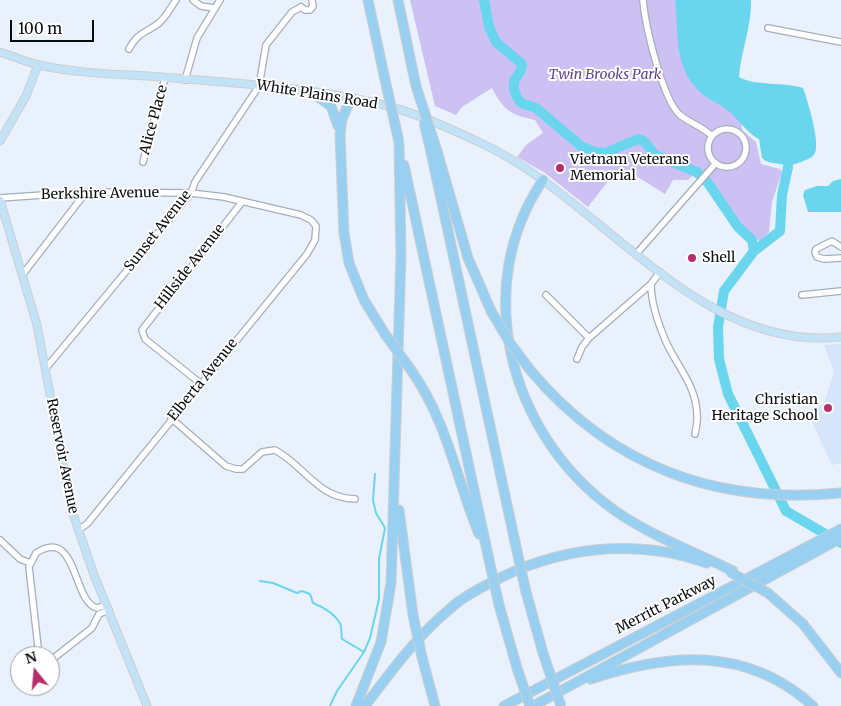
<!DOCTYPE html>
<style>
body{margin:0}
#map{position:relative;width:841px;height:706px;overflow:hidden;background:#e8f1fc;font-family:Merriweather,serif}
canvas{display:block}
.north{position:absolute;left:10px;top:646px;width:50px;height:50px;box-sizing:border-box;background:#fff;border:1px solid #9d9ea0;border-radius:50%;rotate:343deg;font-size:14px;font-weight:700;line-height:20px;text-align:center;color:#090c11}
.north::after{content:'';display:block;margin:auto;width:18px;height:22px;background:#b82e6b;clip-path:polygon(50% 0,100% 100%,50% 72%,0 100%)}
.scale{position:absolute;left:10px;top:20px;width:84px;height:22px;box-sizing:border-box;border:2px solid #090c11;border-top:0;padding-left:6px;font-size:15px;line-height:18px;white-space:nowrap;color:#090c11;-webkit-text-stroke:4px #fff;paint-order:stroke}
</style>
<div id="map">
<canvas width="841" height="706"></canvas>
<div class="north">N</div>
<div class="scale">100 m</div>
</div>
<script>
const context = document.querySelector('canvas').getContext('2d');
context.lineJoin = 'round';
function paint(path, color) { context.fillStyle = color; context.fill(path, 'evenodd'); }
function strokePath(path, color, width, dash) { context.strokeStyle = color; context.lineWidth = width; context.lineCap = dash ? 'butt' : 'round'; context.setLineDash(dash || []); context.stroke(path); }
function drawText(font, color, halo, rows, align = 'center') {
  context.font = font + ' Merriweather,serif'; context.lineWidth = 4; context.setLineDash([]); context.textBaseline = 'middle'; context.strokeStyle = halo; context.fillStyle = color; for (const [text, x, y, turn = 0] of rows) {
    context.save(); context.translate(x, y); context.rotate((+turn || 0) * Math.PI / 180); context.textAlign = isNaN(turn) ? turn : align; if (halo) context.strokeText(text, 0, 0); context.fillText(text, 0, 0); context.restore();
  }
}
const built = new Path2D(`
 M841 344V463L832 465 807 411 824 404 834 372 824 345Z`);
const green = new Path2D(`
 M410 0H679L741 119 742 130 756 142 761 164 780 169 782 172 772 202 769 232 760 241 753 237 704 182 692 176 688 180H673L665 194 628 171 612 176 588 207 545 173 517 157 526 145 543 133 535 120C511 115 503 110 492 88L462 107 456 115 435 106Z`);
const water = new Path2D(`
 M675 0H751C752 25 741 51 739 77 753 86 786 82 803 88 807 99 823 149 813 156 807 161 796 163 788 167 780 161 770 166 762 158L759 139C751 136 738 120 731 113 723 105 711 101 702 94 673 68 679 35 675 0Z
 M841 179V212H808L803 195 805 190 817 186H828L833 181Z`);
const stream = new Path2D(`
 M260 581 273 583 297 593 302 591 310 594 313 603C323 607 334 613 340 623 342 627 341 634 342 639L364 652
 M330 706 337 691 364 652 370 638 379 599V559L385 528 376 513 373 500 375 474`);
const river = new Path2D(`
 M484 0 489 27 496 42 522 64 521 70 514 81V90L517 97 521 103 536 108 581 146 595 152 605 153 638 139 644 141 655 155 697 172 708 183 738 227 752 240 754 251
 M788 167 782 195 780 231 754 251 724 291 718 327 719 359 728 394 786 511 841 543`);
const minor = new Path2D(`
 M193 0 201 6 214 8
 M643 0C645 24 662 99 680 115 690 123 703 127 712 136
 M301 7 305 10H310L313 6 312 0
 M768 28 841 42
 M129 49C138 32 146 33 159 23 166 17 171 7 176 0
 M185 80 197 38 220 0
 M708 148a19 19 0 1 1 38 0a19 19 0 1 1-38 0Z
 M143 162 165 78
 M0 198 86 192 191 193 224 197 301 215 311 220 316 226 315 240 307 254 87 524 78 530
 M841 247 832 241 816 249 815 252 817 257 824 259 841 258
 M637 253 716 163
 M23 274 86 192
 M651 284C651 303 659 326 667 344 678 367 697 388 697 415 698 421 696 428 695 434
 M546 295 589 338
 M802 295 841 291
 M577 359 582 347 589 338 651 284 660 272
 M46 368 191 193 195 182 259 86 266 45 292 12 301 7
 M200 383 145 339 142 330 242 202
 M171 418 226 466 236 469H243L262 452 275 450C305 466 317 498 355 499
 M0 540 20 559 30 563
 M39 656 29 567 36 553C78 526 72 602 97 608L106 605
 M50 661 92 628 99 614 109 610`);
const major = new Path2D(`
 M0 52C13 56 26 62 39 65 75 73 112 74 148 76 224 82 302 86 376 103 412 111 449 128 483 144 601 199 697 353 841 337
 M0 141 26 96 38 65
 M0 200 37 325 72 511 94 575 147 706`);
const highway = new Path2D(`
 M368 0 384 75
 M398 0 416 86
 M311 92 331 106 338 126
 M351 98 342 119 340 135 344 233 349 263 364 300 385 334
 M437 151 468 258 491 311
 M431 152 515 542
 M404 165 488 555
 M543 180C471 286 509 429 606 504 643 533 691 550 733 571
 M411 370C447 421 456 478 479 534
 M531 371C612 467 718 505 841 493
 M399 510 413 615
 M526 592 543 653
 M768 593 803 624 841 673
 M499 605 517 668
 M422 657 435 706
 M591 679C670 653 747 646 813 706
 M356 706 381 642 391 583 401 255 399 145
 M365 706C392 670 417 636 452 607 463 597 477 590 490 583 557 547 635 537 707 563
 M504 706 841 529
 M533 706 841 538`);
const highwayBridge = new Path2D(`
 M384 75 399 142
 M416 86 437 151
 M424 123 431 152
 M491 311 510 343 531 371
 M385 334 411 370
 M515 542 526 592
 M488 555 499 605
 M730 572 768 593
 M413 615 422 657
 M543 653 561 706
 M517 668 530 706`);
const markers = [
 [560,168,5,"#b82e6b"],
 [692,258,5,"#b82e6b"],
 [828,408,5,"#b82e6b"]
];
const parkNames = [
 ["Twin Brooks Park",605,75]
];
const streetNames = [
 ["White Plains Road",317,95,9],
 ["Alice Place",154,120,-75],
 ["Berkshire Avenue",100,194,-1],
 ["Sunset Avenue",158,231,-52],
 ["Hillside Avenue",190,267,-52],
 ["Elberta Avenue",203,380,-51],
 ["Reservoir Avenue",62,456,79],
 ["Merritt Parkway",666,605,-27]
];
const poiNames = [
 ["Vietnam Veterans",570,160],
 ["Memorial",570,176],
 ["Shell",702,258],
 ["Christian",818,400,"right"],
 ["Heritage School",818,416,"right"]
];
paint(built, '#d6e5f9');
paint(green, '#cdc0f3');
paint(water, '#6ad6ee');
strokePath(stream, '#6ad6ee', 2);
strokePath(river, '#6ad6ee', 10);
strokePath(minor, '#a5aebc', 8);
strokePath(major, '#cececf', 9);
strokePath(highway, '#cececf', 11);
strokePath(minor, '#fff', 5.5);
strokePath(major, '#c2e3f7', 7);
strokePath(highway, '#99d0f2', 9);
strokePath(highwayBridge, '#cececf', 11, []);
strokePath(highwayBridge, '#99d0f2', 9);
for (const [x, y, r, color] of markers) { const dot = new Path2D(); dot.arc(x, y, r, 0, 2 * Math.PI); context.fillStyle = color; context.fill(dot); strokePath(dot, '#fff', 2); }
drawText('italic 14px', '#614398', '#fff', parkNames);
drawText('14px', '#090c11', '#fff', streetNames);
drawText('14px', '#090c11', '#fff', poiNames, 'left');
</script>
